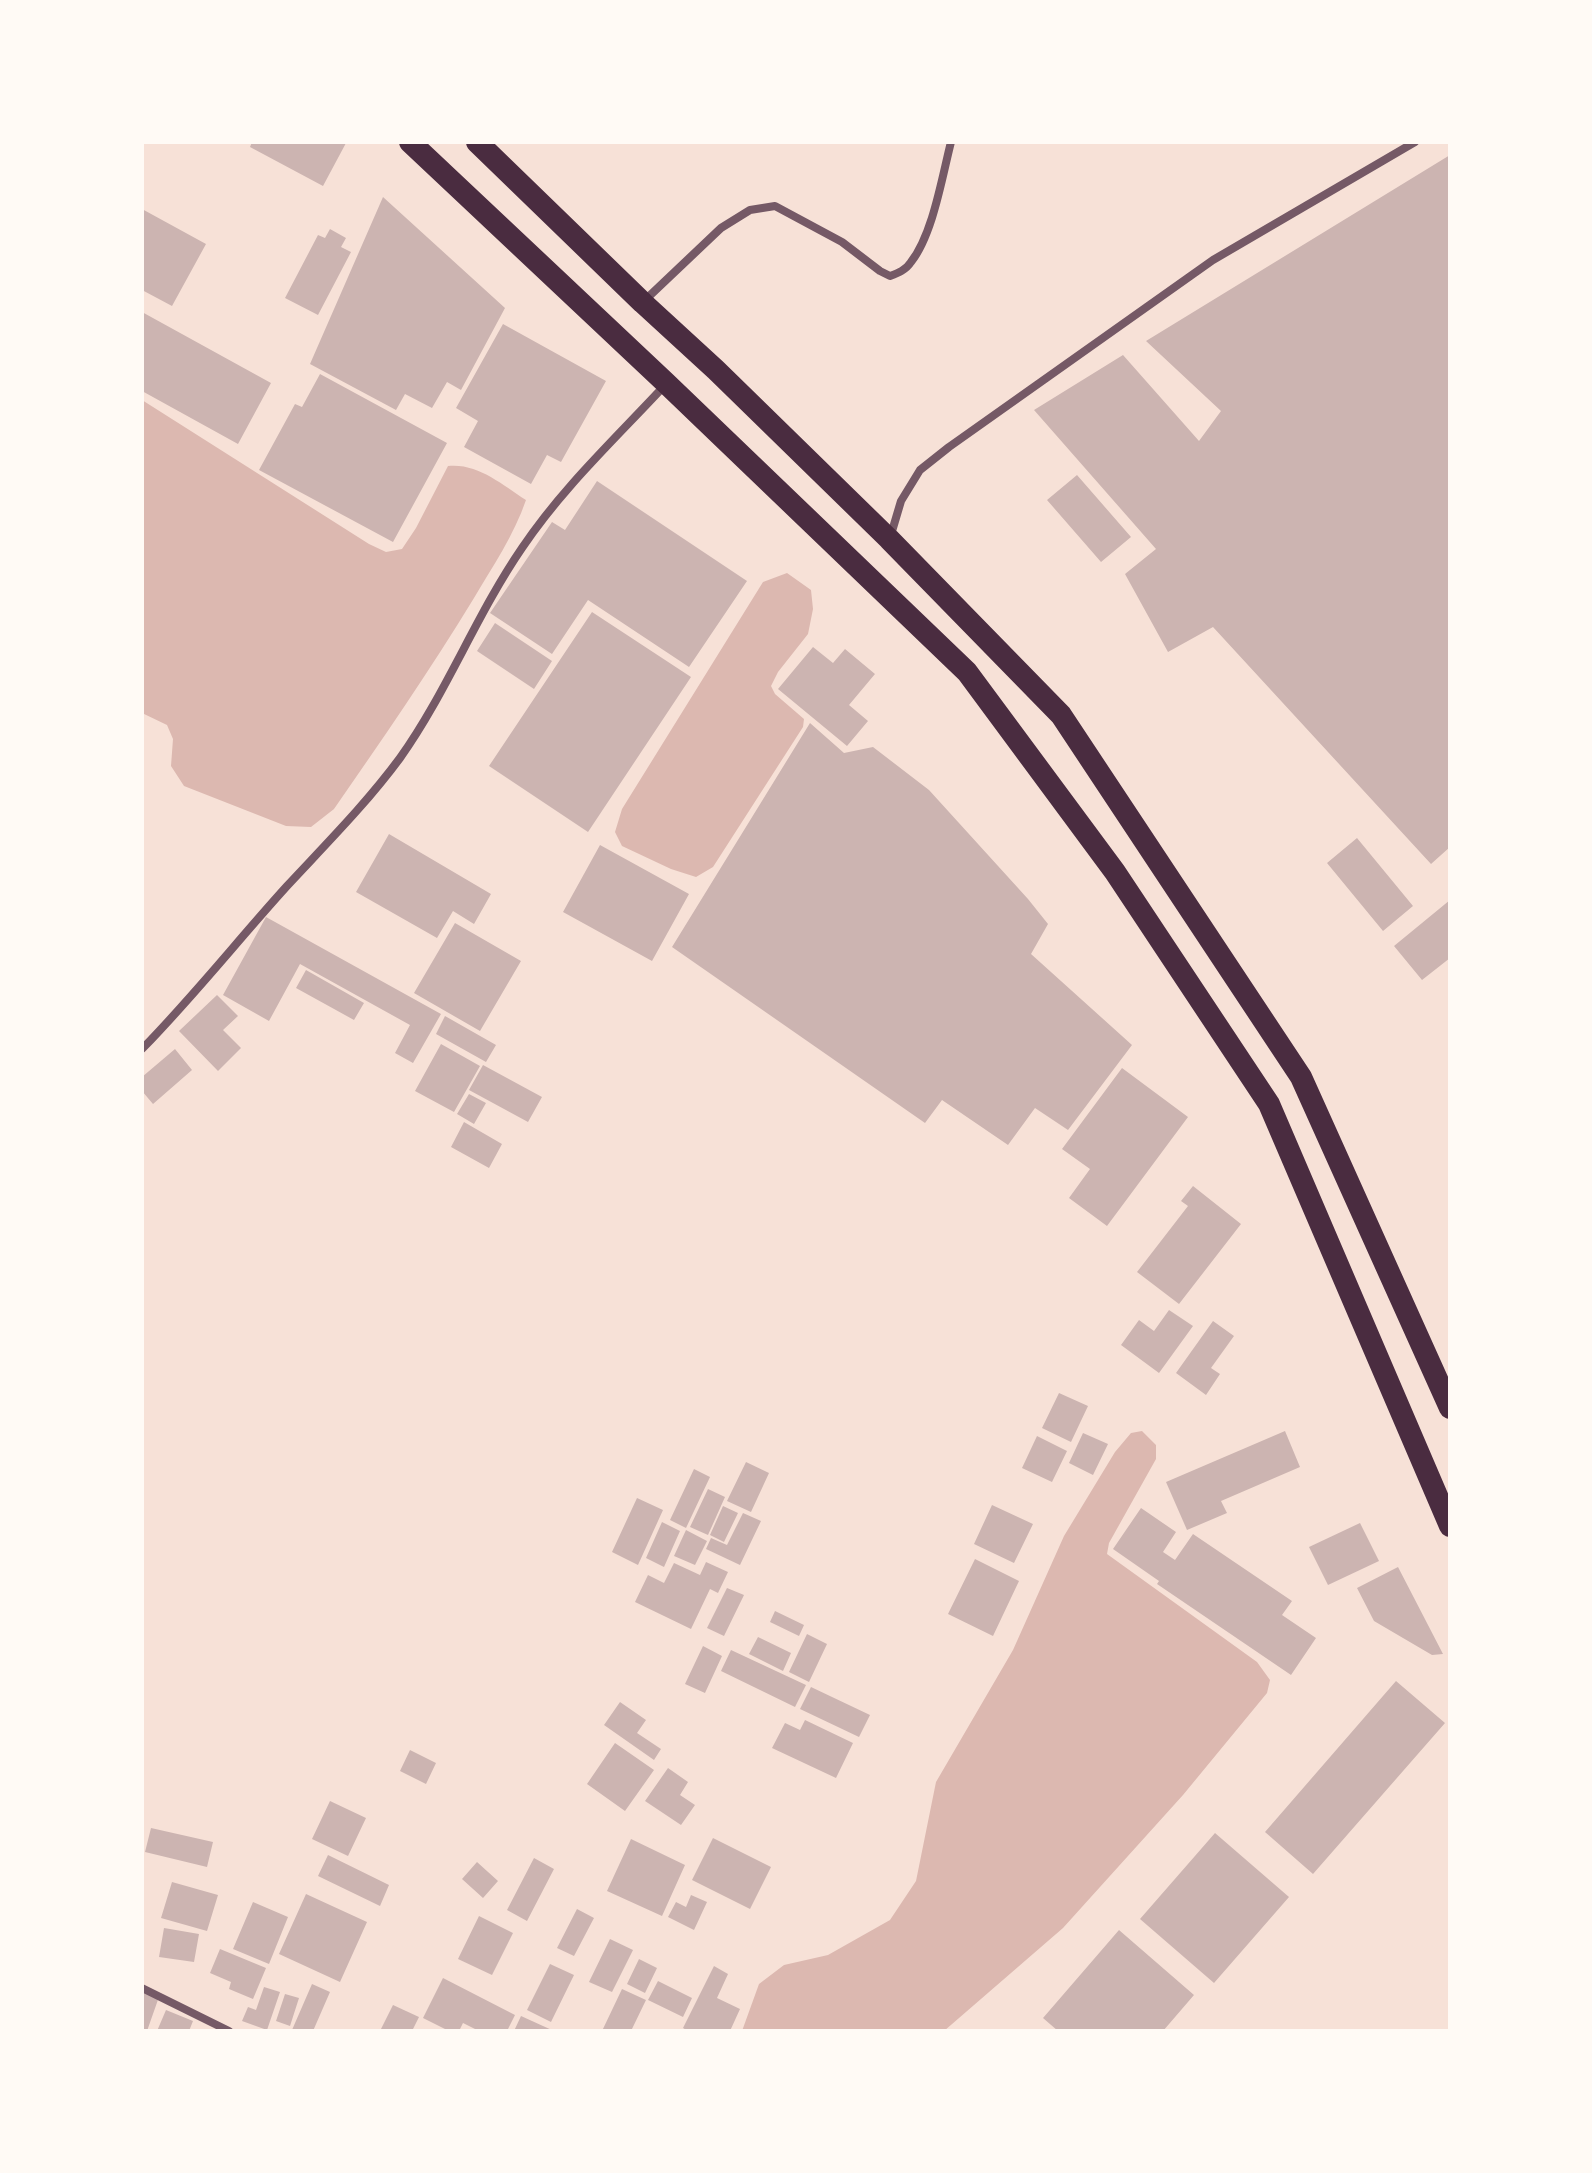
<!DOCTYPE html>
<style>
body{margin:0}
#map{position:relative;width:1592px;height:2173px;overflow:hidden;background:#f7e1d7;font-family:"Space Grotesk",sans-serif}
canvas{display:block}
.frame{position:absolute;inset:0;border:144px solid #fffaf5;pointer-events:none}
</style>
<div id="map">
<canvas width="1592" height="2173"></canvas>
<div class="frame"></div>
</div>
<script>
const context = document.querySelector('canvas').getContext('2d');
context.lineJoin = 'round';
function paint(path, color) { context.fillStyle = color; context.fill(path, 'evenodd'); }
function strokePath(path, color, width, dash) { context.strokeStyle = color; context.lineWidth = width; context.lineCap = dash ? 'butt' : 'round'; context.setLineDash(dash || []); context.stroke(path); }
const water = new Path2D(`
 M142 400 369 544 386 552 402 549 416 528 448 466C478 463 501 484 526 500 514 535 493 566 474 598 430 670 382 740 334 809L311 827 286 826 184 786 171 766 173 739 167 725 142 713Z
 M787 573 811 590 813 609 808 634 778 672 771 686 775 694 804 719 803 727 713 867 696 877 671 869 622 846 615 832 622 809 763 582Z
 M1142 1431 1156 1445V1459L1109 1543 1107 1554 1257 1662 1270 1680 1267 1693 1183 1795 1063 1928 944 2031H742L759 1984 784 1965 828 1955 890 1920 916 1881 936 1782 1013 1650 1064 1536 1115 1452 1131 1433Z`);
const building = new Path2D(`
 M252 142H343L346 143 323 186 250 147Z
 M1450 155V847L1431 864 1213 627 1168 652 1125 574 1156 549 1034 410 1123 355 1199 441 1221 411 1146 341Z
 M383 197 505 308 461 390 447 382 432 408 405 394 396 410 310 364Z
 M142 209 206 244 172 306 142 290Z
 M330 229 346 238 341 247 351 252 318 315 285 298 318 235 325 238Z
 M142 312 271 383 238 444 142 391Z
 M503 324 606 381 561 462 547 455 531 484 464 447 478 421 456 408Z
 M320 374 447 443 393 542 259 470 295 404 302 407Z
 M1077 475 1131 537 1101 562 1047 500Z
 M597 481 747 581 689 667 588 600 552 654 490 613 552 522 565 530Z
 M592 612 691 677 588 832 489 766Z
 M495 623 552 661 534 689 477 651Z
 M813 647 833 663 845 649 875 674 849 705 868 721 847 746 778 689Z
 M810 723 844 753 873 747 929 790 1028 899 1048 924 1031 954 1132 1045 1068 1130 1035 1108 1008 1145 942 1100 925 1123 672 947Z
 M389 834 491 894 474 924 453 911 437 938 356 892Z
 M1357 838 1413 906 1383 931 1327 863Z
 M600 845 689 894 652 961 563 912Z
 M1450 900V958L1422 980 1394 946Z
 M266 917 441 1014 413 1063 395 1053 410 1025 300 964 269 1021 223 995Z
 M455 923 521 961 480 1031 414 993Z
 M306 970 364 1003 354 1020 296 988Z
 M217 995 238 1016 223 1030 241 1048 218 1071 179 1031Z
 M445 1016 496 1045 486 1062 436 1034Z
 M441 1044 480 1066 454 1112 415 1091Z
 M175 1049 192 1070 153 1104 142 1091V1077Z
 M483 1065 542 1097 528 1122 469 1090Z
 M1122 1068 1188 1117 1107 1226 1069 1198 1090 1169 1062 1149Z
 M469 1094 486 1103 474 1124 457 1114Z
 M464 1122 502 1144 489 1168 451 1147Z
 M1193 1186 1241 1224 1179 1304 1137 1272 1188 1206 1181 1201Z
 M1169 1310 1193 1326 1159 1373 1121 1345 1139 1320 1154 1331Z
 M1213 1321 1234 1336 1211 1368 1220 1374 1206 1395 1176 1373Z
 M1059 1393 1088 1406 1071 1442 1042 1428Z
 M1285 1431 1300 1467 1221 1501 1227 1513 1187 1530 1166 1482Z
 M1083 1433 1108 1444 1093 1475 1069 1463Z
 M1037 1436 1067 1451 1052 1482 1022 1468Z
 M746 1462 769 1473 751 1512 727 1501Z
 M694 1469 710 1477 686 1528 670 1520Z
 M708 1489 725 1497 708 1535 690 1527Z
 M637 1498 663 1510 638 1565 612 1552Z
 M992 1505 1033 1524 1014 1563 974 1544Z
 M723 1506 738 1513 724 1542 710 1535Z
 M1141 1508 1176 1532 1163 1552 1175 1560 1193 1534 1292 1601 1282 1615 1316 1638 1291 1675 1157 1584 1159 1581 1113 1549Z
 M743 1513 761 1521 740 1565 706 1549 711 1538 727 1545Z
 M662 1522 680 1531 664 1567 646 1558Z
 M1360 1523 1379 1561 1328 1585 1309 1547Z
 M686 1530 707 1541 695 1565 674 1556Z
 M975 1559 1019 1581 993 1636 948 1614Z
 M706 1562 728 1572 718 1593 710 1589 691 1629 635 1602 648 1575 664 1583 674 1563 700 1575Z
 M1398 1567 1443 1654 1432 1655 1374 1621 1357 1588Z
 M727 1588 744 1595 724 1636 707 1628Z
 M775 1611 804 1625 799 1636 770 1622Z
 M807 1634 827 1644 809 1682 789 1672Z
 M758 1637 791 1653 783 1671 749 1654Z
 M703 1646 722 1656 705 1693 685 1684Z
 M731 1650 806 1685 795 1707 721 1671Z
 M1396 1681 1445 1723 1313 1874 1265 1832Z
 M811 1687 870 1715 859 1737 800 1709Z
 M620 1702 646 1720 637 1733 661 1749 654 1760 604 1725Z
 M805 1720 853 1743 836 1778 772 1748 785 1723 800 1730Z
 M615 1743 654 1770 625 1811 587 1784Z
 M410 1750 436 1763 426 1784 400 1771Z
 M668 1768 688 1782 680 1795 695 1805 681 1825 645 1801Z
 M330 1801 366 1818 348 1856 312 1839Z
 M151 1828 213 1842 207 1867 145 1852Z
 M1215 1833 1289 1897 1214 1983 1140 1919Z
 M713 1838 771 1867 750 1909 692 1880Z
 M631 1839 685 1865 662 1916 607 1891Z
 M328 1855 389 1885 380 1906 318 1876Z
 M534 1858 554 1869 527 1921 507 1910Z
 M477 1862 498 1881 483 1898 462 1879Z
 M172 1882 218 1895 207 1931 161 1918Z
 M306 1894 367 1922 340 1982 279 1954Z
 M691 1895 707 1902 694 1930 668 1917 676 1902 686 1907Z
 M253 1902 288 1917 269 1964 233 1949Z
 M577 1909 594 1918 574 1956 557 1948Z
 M479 1916 513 1933 492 1975 458 1959Z
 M164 1928 199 1934 194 1962 159 1957Z
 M1119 1930 1194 1995 1163 2031H1058L1043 2018Z
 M610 1939 633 1950 612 1992 589 1982Z
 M220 1949 266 1968 253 1999 229 1989 231 1982 210 1973Z
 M639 1959 657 1968 645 1993 627 1984Z
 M550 1964 574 1975 551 2022 527 2010Z
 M714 1966 728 1974 717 1998 740 2009 730 2031H688L683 2028Z
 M443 1978 515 2015 507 2031H479L463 2023 459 2031H449L423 2018Z
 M658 1981 692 1998 683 2017 648 2000Z
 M312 1984 330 1992 313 2031H294L292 2030Z
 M142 1987 160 1994 147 2031H142Z
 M264 1987 280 1992 267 2030 242 2021 248 2007 256 2010Z
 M622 1989 646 2000 631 2031H602Z
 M285 1994 299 1998 290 2026 276 2021Z
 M393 2005 419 2017 412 2031H380Z
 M166 2010 193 2021 189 2031H157Z
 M521 2016 554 2031H514Z`);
const minor = new Path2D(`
 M643 302 721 228 750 210 775 206 842 242 880 271 890 276C898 273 906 270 911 262 933 234 942 177 951 142
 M890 538 901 501 920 470 949 447 1213 260 1415 142
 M142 1049C193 997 238 940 287 886 326 844 366 804 400 758 447 692 476 615 522 548 563 487 617 437 666 384
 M142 1988 229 2031`);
const trunk = new Path2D(`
 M410 142 666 383 967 672 1115 872 1269 1104 1450 1526
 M477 142 643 303 716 370 889 539 1061 715 1301 1077 1450 1408`);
paint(water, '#dcb8b0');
paint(building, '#ccb4b1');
strokePath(minor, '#755966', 8);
strokePath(trunk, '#4a2c40', 22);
</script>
